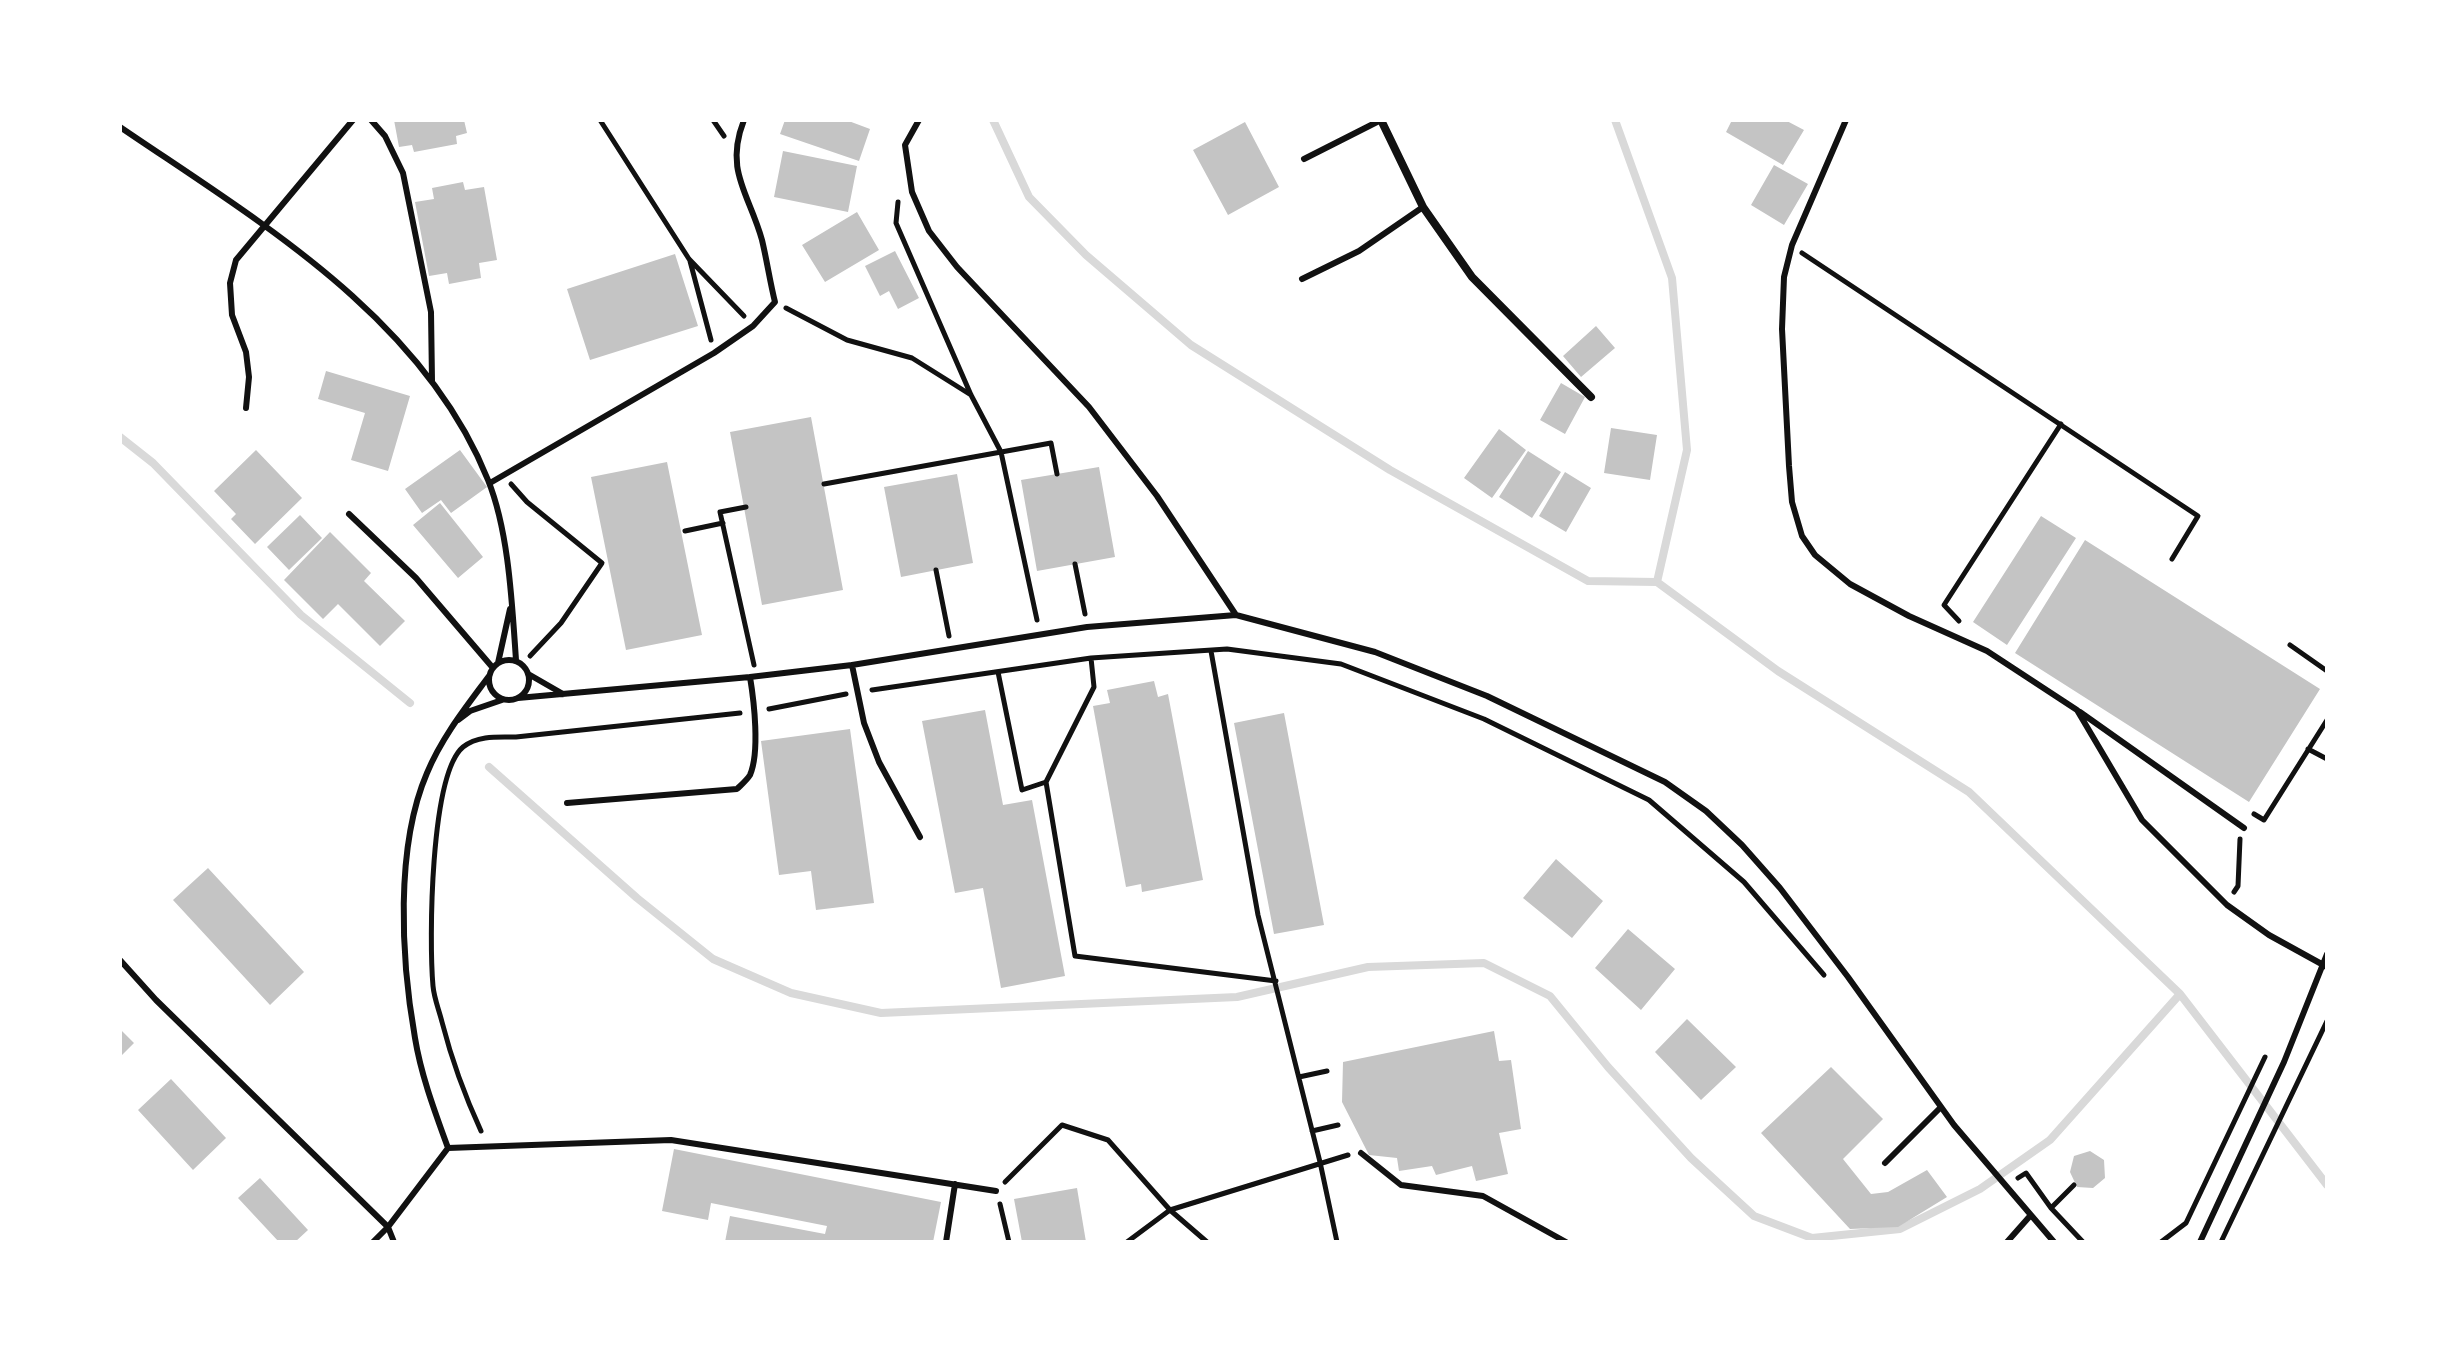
<!DOCTYPE html>
<style>
body{margin:0}
#map{position:relative;width:2447px;height:1362px;overflow:hidden;background:#fff;font-family:Poppins,sans-serif}
canvas{display:block}
.frame{position:absolute;inset:0;border:122px solid #fff;pointer-events:none}
</style>
<div id="map">
<canvas width="2447" height="1362"></canvas>
<div class="frame"></div>
</div>
<script>
const context = document.querySelector('canvas').getContext('2d');
context.lineJoin = 'round';
function strokePath(path, color, width, dash) { context.strokeStyle = color; context.lineWidth = width; context.lineCap = dash ? 'butt' : 'round'; context.setLineDash(dash || []); context.stroke(path); }
function paint(path, color) { context.fillStyle = color; context.fill(path, 'evenodd'); }
const stream = new Path2D(`
 M993 120 1029 197 1086 255 1191 345 1390 470 1588 581 1657 582 1778 671 1969 792 2180 994 2327 1185
 M1615 120 1672 278 1687 450 1657 582
 M120 437 153 463 301 615 410 703
 M489 767 637 898 713 959 791 993 881 1013 1237 997 1368 967 1484 963 1550 996 1608 1067 1691 1158 1754 1216 1812 1238 1900 1229 1980 1189 2050 1140 2180 994`);
const building = new Path2D(`
 M394 120H464L467 133 456 136 457 144 414 152 412 145 399 147Z
 M785 120H846L870 129 859 161 780 134Z
 M1732 120H1785L1804 130 1783 165 1726 132Z
 M1245 122 1279 187 1228 215 1193 150Z
 M783 151 857 166 848 212 774 197Z
 M1774 165 1808 184 1784 225 1751 205Z
 M463 182 465 190 484 187 497 260 479 263 481 278 449 284 447 273 429 276 415 202 434 199 432 188Z
 M857 212 879 250 825 282 802 245Z
 M895 251 919 298 898 309 889 291 880 296 865 266Z
 M675 254 698 326 590 360 567 289Z
 M1596 326 1615 348 1581 377 1563 356Z
 M326 371 410 396 388 471 351 460 365 413 318 399Z
 M1561 383 1585 397 1565 434 1540 420Z
 M811 417 843 590 762 605 730 432Z
 M1611 428 1657 435 1650 480 1604 473Z
 M1499 429 1526 450 1492 498 1464 478Z
 M256 450 302 498 255 544 231 519 236 514 214 491Z
 M460 450 487 487 451 513 441 500 422 513 405 489Z
 M1528 451 1561 472 1532 518 1499 497Z
 M667 462 702 635 626 650 591 477Z
 M1099 467 1115 557 1037 571 1021 480Z
 M1565 472 1591 488 1566 532 1539 516Z
 M957 474 973 563 901 577 884 487Z
 M440 503 483 557 458 578 413 525Z
 M300 515 322 538 289 570 267 547Z
 M2041 516 2076 538 2007 645 1973 622Z
 M330 532 371 573 364 581 405 621 380 646 338 604 323 619 284 580Z
 M2085 540 2320 689 2249 802 2015 653Z
 M1154 681 1158 697 1168 694 1203 880 1142 892 1141 884 1126 887 1093 706 1110 703 1107 690Z
 M985 710 1003 805 1032 800 1065 976 1001 988 983 888 955 893 922 721Z
 M1284 713 1324 925 1274 934 1234 723Z
 M850 729 874 903 816 910 811 871 779 875 761 741Z
 M1556 859 1603 901 1572 938 1523 898Z
 M208 868 304 972 270 1005 173 900Z
 M1628 929 1675 969 1641 1010 1595 968Z
 M1687 1019 1736 1067 1701 1100 1655 1052Z
 M120 1029 134 1043 120 1057Z
 M1494 1031 1499 1061 1511 1060 1521 1129 1499 1133 1508 1174 1476 1181 1472 1166 1436 1175 1432 1166 1399 1171 1397 1158 1369 1155 1342 1102 1343 1062Z
 M1831 1067 1883 1119 1843 1159 1871 1194 1888 1192 1927 1170 1947 1197 1898 1227 1850 1229 1761 1133Z
 M171 1079 226 1138 193 1170 138 1110Z
 M674 1149 941 1202 933 1242H725L730 1216 825 1234 827 1226 711 1203 708 1220 662 1211Z
 M2090 1151 2104 1160 2105 1178 2093 1188 2077 1187 2070 1172 2074 1156Z
 M260 1178 308 1230 295 1242H279L238 1198Z
 M1077 1188 1086 1242H1022L1014 1199Z`);
const path = new Path2D(`
 M600 120 689 259 744 316
 M713 120 724 136
 M898 202 896 223 971 395 1001 452 1037 620
 M1802 253 2198 516 2172 559
 M690 261 711 340
 M786 308 847 340 912 358 971 395
 M511 484 527 502 602 563 561 623 530 656
 M824 484 1051 443 1057 474
 M746 507 720 512 754 665
 M685 531 723 523
 M1075 564 1085 614
 M936 570 949 636
 M1959 621 1944 605 2061 424
 M2290 645 2327 671
 M1211 651 1258 915 1320 1162 1337 1242
 M1091 658 1094 687 1046 782 1075 956 1276 981
 M998 672 1022 790 1046 782
 M872 690 1091 658 1227 649 1341 664 1484 719 1649 800 1744 882 1824 975
 M769 709 846 694
 M2308 749 2327 759
 M2254 814 2264 820 2327 720
 M2234 892 2238 886 2240 839
 M1299 1077 1327 1071
 M481 1131C464 1094 452 1061 442 1022 439 1010 434 998 433 986 429 942 430 775 463 747 478 735 499 737 516 737L740 713
 M1312 1131 1338 1125
 M2018 1178 2026 1173 2051 1208 2083 1242
 M1005 1182 1062 1125 1108 1140 1170 1210 1207 1242
 M1000 1204 1009 1242
 M2051 1208 2074 1185
 M1127 1242 1170 1210 1348 1155
 M2161 1242 2186 1223 2265 1057
 M2221 1242 2327 1021`);
const service = new Path2D(`
 M371 120 385 136 403 173 431 312 432 381
 M919 120 905 145 912 192 929 231 957 267 1089 407 1157 496 1236 615
 M1846 120 1792 245 1784 277 1782 329 1789 466 1792 502 1802 536 1815 555 1850 584 1909 616 1987 651 2077 710 2142 820 2227 905 2269 935 2327 967
 M120 127C258 221 423 317 488 480 509 532 512 604 516 660
 M1304 159 1381 120
 M1302 279 1359 251 1423 207
 M246 408 249 377 246 352 232 315 230 283 236 260 353 120
 M490 483 714 353 753 326 775 302C770 282 767 261 762 240 749 193 724 171 744 120
 M349 514 416 578 493 668
 M489 680a20 20 0 1 1 40 0a20 20 0 1 1-40 0Z
 M498 663 510 609
 M852 665 864 723 879 762 920 837
 M530 675 563 694
 M518 698 750 677 852 665 1087 627 1236 615 1375 652 1487 696 1665 782 1706 811 1742 845 1780 888 1848 977 1954 1125 2054 1242
 M2080 712 2244 828
 M458 720 470 711 502 700
 M567 803 737 789C741 785 747 780 750 775 760 752 754 701 750 677
 M120 960 156 1000 388 1227 394 1242
 M448 1148 671 1140 996 1191
 M1361 1153 1401 1185 1483 1196 1566 1242
 M1885 1163 1941 1107
 M373 1242 388 1227 448 1148C435 1112 421 1075 415 1038 401 959 395 847 427 773 442 737 466 707 489 676
 M946 1242 955 1184
 M2007 1242 2030 1216
 M2200 1242 2284 1062 2327 954`);
const minor = new Path2D(`
 M1381 120 1423 207 1472 277 1591 397`);
strokePath(stream, '#d9d9d9', 8);
paint(building, '#c4c4c4');
strokePath(path, '#111', 5);
strokePath(service, '#111', 6);
strokePath(minor, '#111', 8);
</script>
